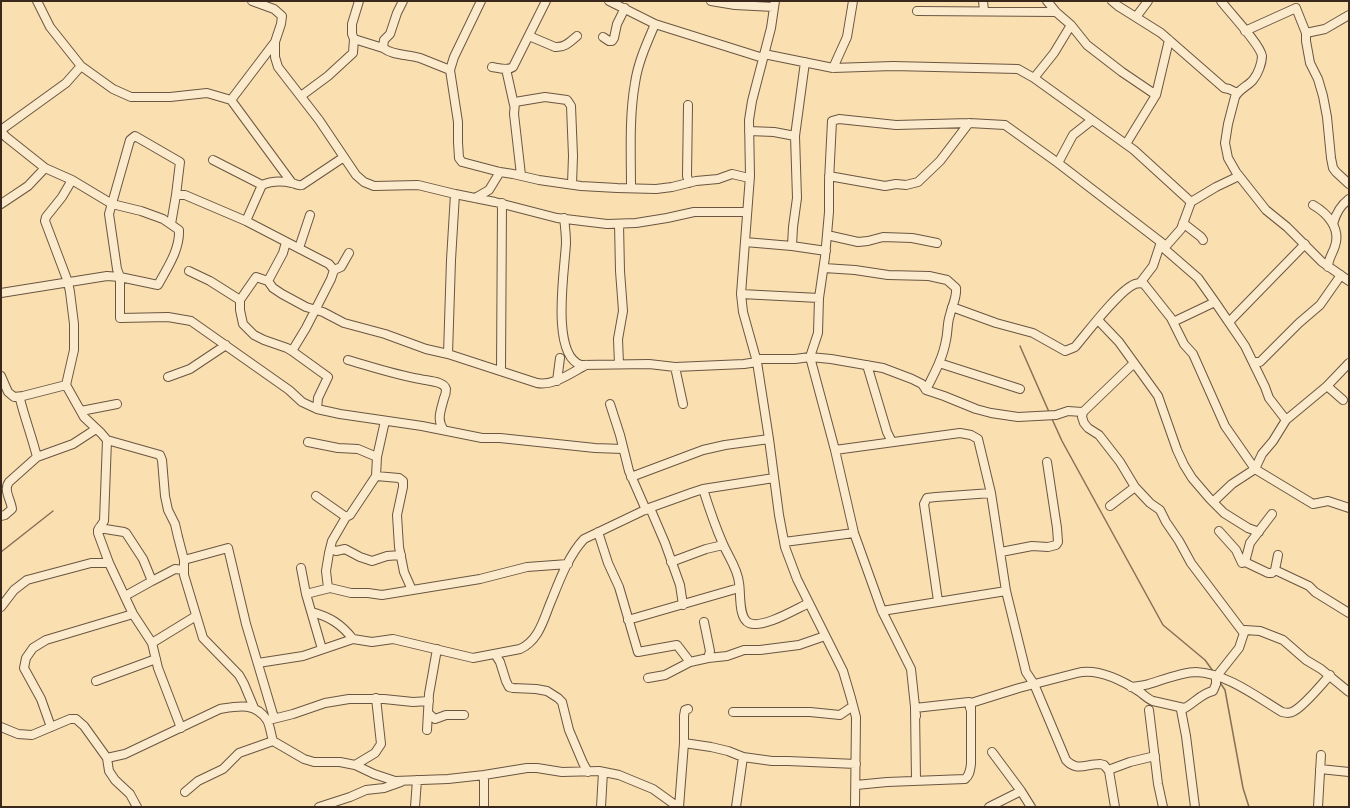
<!DOCTYPE html>
<style>
body{margin:0}
#map{position:relative;width:1350px;height:808px;overflow:hidden;background:#fadfb1;font-family:"IM FELL DW Pica",serif}
canvas{display:block}
.frame{position:absolute;inset:0;border:2px solid #3a281c;pointer-events:none}
</style>
<div id="map">
<canvas width="1350" height="808"></canvas>
<div class="frame"></div>
</div>
<script>
const context = document.querySelector('canvas').getContext('2d');
context.lineJoin = 'round';
function strokePath(path, color, width, dash) { context.strokeStyle = color; context.lineWidth = width; context.lineCap = dash ? 'butt' : 'round'; context.setLineDash(dash || []); context.stroke(path); }
const stream = new Path2D(`
 M1020 346 1049 412
 M1052 419 1062 441 1163 625 1205 660 1213 671
 M1 552 53 511
 M1219 681 1225 690 1243 788 1249 807`);
const minor = new Path2D(`
 M37 1 50 27 81 66 113 89 131 97H170L207 93 231 100 292 183
 M252 1 274 9 282 16 281 24 275 42
 M403 1 397 13 390 34 384 40 383 48C394 56 408 54 420 58 430 62 440 66 450 70
 M481 1 454 57 450 70 458 122V142L459 158 462 162 500 172 513 174 539 180 581 186 617 188 656 189 672 187 696 181 718 179 732 174 749 178
 M609 1 655 24 763 58
 M711 1 735 5 774 7
 M775 1 771 28 752 101 749 120 750 176 741 294 743 312 757 362 769 439 779 515 785 547 797 579 843 671 851 698 856 717 855 807
 M983 1 984 11
 M1047 1 1056 12 1071 25 1087 45 1122 72 1156 95
 M1112 1 1118 6 1161 33 1224 88 1229 89 1237 93
 M1221 1C1230 13 1260 44 1262 56 1262 63 1258 74 1253 80 1248 86 1239 89 1235 97L1228 124 1225 143 1228 158 1236 172 1266 210 1287 227 1322 262 1349 281
 M917 11 1056 12
 M1136 17 1148 1
 M1245 31 1296 8 1306 33V41L1310 63 1318 79 1323 96 1327 117 1331 158 1333 168 1336 172 1349 184
 M1306 33 1325 29 1349 15
 M529 36 555 47C565 48 571 41 577 36
 M603 37 609 41H612L614 38 617 24 625 8
 M354 39 383 48
 M764 54 833 68 893 66 1018 69 1034 78 1134 150 1191 202
 M492 67C498 68 507 71 513 67L546 1
 M833 68 847 37 853 1
 M506 69 514 105
 M1034 78 1054 53 1071 25
 M301 96 328 76 353 53 354 39 352 34V24L359 1
 M231 100 275 42V57L278 67 319 120 356 175 364 182 374 186 418 185 455 194 495 202 557 218 607 224 636 223 667 218 694 212H747
 M688 105 687 176 689 183
 M1 130 66 83 81 66
 M1 131 6 137 45 168 72 180 112 204 141 211 163 219 179 230C180 250 167 268 158 285L120 277V318L168 317 191 321 289 390 302 402 317 409 340 414 422 426 482 438H500L595 448 623 449
 M749 131 774 132 795 136
 M1126 144 1156 95 1169 40
 M213 160 262 185
 M1058 163 1073 135 1092 120
 M521 175 514 114 515 102 545 97 567 100 571 106 573 156 572 184
 M829 176 885 186 896 184 906 185 918 182 940 161 969 123
 M72 180 62 197 46 217 45 221 68 282 70 292 74 324V350L66 385 84 417 101 433 107 440 104 521 98 530V533L109 563 133 614 152 643 158 668 181 728
 M631 188C631 153 629 117 635 83 638 62 647 43 655 24
 M475 198 489 190 500 172
 M1 204 28 186 45 168
 M1313 205C1327 213 1341 228 1335 246 1333 253 1328 259 1328 267
 M564 218C565 226 566 235 566 243 565 268 550 355 581 365L649 364 675 367 744 364 757 362
 M246 221 262 185C271 181 283 181 292 183 296 184 298 186 302 185L344 157
 M1183 223 1201 237 1203 240
 M171 224 176 195H185L246 221 329 264 334 270 331 279 306 328 292 351 328 377 318 398 317 409
 M619 224 620 271 623 311 618 339 619 364
 M1333 224C1336 213 1340 206 1349 199
 M827 235 858 242 868 241 883 237 912 238 937 243
 M286 242 283 253 268 281 273 288 282 294 306 307 323 312 344 323 385 334 426 349 448 354 537 383C554 386 571 373 586 365
 M745 242 792 246 826 251
 M1160 245 1198 278 1215 302 1245 346 1265 387 1269 398 1286 420
 M792 246 793 227 797 198 795 136 805 62
 M299 248 310 215
 M824 268 855 270 888 275 929 276 947 280 956 288C957 298 952 305 950 315 947 323 948 332 946 340 943 358 934 374 926 390
 M334 270 341 267 349 253
 M189 271 210 281 240 300
 M268 281 256 277 240 300V310L243 324 254 335 264 340 287 348 292 351
 M1140 283 1153 266 1160 245 1166 246 1181 229 1191 202 1216 187 1239 176
 M1 293 107 276 120 277 117 269 109 214 130 140 135 136 180 162 176 195
 M741 294 819 298
 M952 307 996 323 1033 333 1065 351 1075 347C1087 333 1119 290 1135 284 1138 283 1141 283 1144 284L1171 318 1184 344 1193 354 1225 426 1255 469 1313 504 1328 501 1349 508
 M1098 320 1119 342 1158 396 1177 450 1184 465 1192 478 1210 499 1224 513 1248 528 1259 532
 M1173 322 1215 302
 M1229 322 1305 244
 M448 354 451 260 455 194
 M756 359H795L810 357 831 359 883 368 912 379 922 384 926 390 944 396 976 409 991 413 1018 417 1056 415 1068 411 1082 412
 M348 360C372 367 396 375 420 379 427 381 444 381 446 389 446 391 445 396 444 398 441 410 436 420 444 430
 M1253 362H1260L1299 323 1320 305 1341 275
 M939 363 1020 389
 M1134 363 1083 412 1082 417 1084 423 1088 428 1099 435 1120 462 1135 487 1150 503 1160 510 1166 522 1179 541 1191 563 1243 632
 M867 365 887 432 892 442
 M675 367 683 404
 M501 371 502 203
 M1 376 8 392 14 397 23 396
 M168 377 190 369 226 345
 M557 381 560 358
 M1327 386 1343 400
 M610 404 620 435 629 471 646 510
 M81 411 117 404
 M107 440 160 455 162 460 165 496 168 510 175 524 178 537 184 560V575L203 638 239 675 244 684 254 708
 M308 442 338 448 358 449 377 457
 M835 450 960 433 971 435 978 439 991 493 1006 591 1026 672 1034 684 1066 760C1077 772 1086 764 1100 764L1104 765 1109 771
 M37 457C32 437 25 419 20 399L23 396 66 385
 M376 476 399 478 403 481V487L397 515 399 547 404 572 412 590
 M631 477 703 450 725 445 769 439
 M703 489C709 508 715 526 723 544 728 556 738 569 739 583 741 593 738 618 749 623 763 629 796 609 809 603
 M316 496 346 517
 M1213 502 1232 484 1255 469 1262 454 1273 441 1286 420 1327 386 1349 363
 M1110 506 1135 487
 M650 508 665 543 680 585 683 605
 M1 516 5 515 12 509C11 500 3 490 9 482L37 457 73 444 96 429
 M99 528 124 532 126 533 143 559 152 581
 M1219 531 1236 550 1242 563 1245 562 1268 573H1272L1275 570 1309 586 1315 592 1349 613
 M598 532 608 563 619 587 638 652 677 645 690 662
 M784 542 854 533
 M330 549 336 551 345 549 360 557 372 561 387 556 401 555
 M1001 552 1032 546 1048 547 1056 545 1058 542 1057 528 1047 462
 M184 560 228 548 246 624 274 718
 M671 562 706 549 723 545
 M1245 562 1250 543 1272 514
 M301 568 306 594 322 649
 M1275 570 1278 555
 M328 588 326 571 329 553 332 541 346 517 350 515 376 476 377 457 385 421
 M306 594 330 588 351 593H368L382 595 480 579 527 567 568 564
 M125 596 152 581 175 569 184 570
 M938 601 924 504 927 498 936 497 991 493
 M1 607 14 590 27 580 91 563H109
 M882 611 1006 591
 M312 612C330 617 341 624 353 639
 M628 620 739 588
 M704 622 710 651 708 658
 M152 643 196 616
 M495 654 500 662 506 681 509 687 513 688 536 689 547 691 558 698 562 702 569 730 583 763 588 772
 M258 663 303 656 353 639 372 642 393 639 473 658 520 649C540 640 544 617 552 599 560 579 569 555 584 539L649 508 691 493 703 489 774 478
 M648 678 665 675 690 662 708 658 727 656 744 650H760L799 645 825 636
 M96 681 156 659
 M1131 687C1137 686 1143 686 1149 684 1162 680 1183 672 1196 672 1226 673 1257 697 1282 712 1286 713 1290 714 1294 711 1305 705 1321 685 1330 675
 M1149 710 1158 784 1163 807
 M733 712H810L840 715 853 706
 M428 713 435 719 446 715H464
 M916 716 911 669 882 611 854 533 835 450 810 357 818 333 819 298 825 257 829 212V181L832 121 839 119 896 125 969 123 1005 125 1058 163 1166 246
 M269 720 293 714 325 703 349 699H384L413 702 429 701
 M1 727 18 734 32 735 70 719H76L84 726 107 758 109 771 115 780 130 794 137 807
 M51 727 41 699 24 668 26 658 33 648 46 640 133 614
 M427 730 429 694 437 649
 M684 743 711 747 728 751 743 757 772 761H788L856 764
 M992 752 1021 791 1031 807
 M107 758 125 754 220 709C238 706 255 702 267 720 270 725 271 735 273 741L304 759 314 762H340L355 765 374 774 395 781 448 779 484 775 527 768H537L562 772 599 771 619 775 653 789 678 807
 M355 765 375 753 381 744 376 698
 M1320 769 1349 772
 M916 780 915 708 969 702 970 708
 M856 785 887 782 965 779C970 775 970 770 971 764V703L1019 688 1077 673C1097 668 1123 681 1140 692 1144 695 1148 699 1153 701L1184 708
 M185 792 198 781 223 769 239 753 273 741
 M319 807 350 797 366 790 384 788 401 782
 M415 807 417 780
 M484 807V775
 M601 807 603 772
 M679 807 684 743V716L685 710 688 709
 M736 807 743 757
 M989 807 1021 791
 M1115 807 1109 771 1111 769 1130 762 1155 756
 M1195 807 1186 736 1181 710C1193 705 1201 693 1213 691L1216 684V677L1239 648 1245 630 1260 631 1283 640 1306 660 1321 669 1349 692
 M1318 807 1321 755`);
strokePath(stream, '#867157', 1.5);
strokePath(minor, '#6a5641', 10);
strokePath(minor, '#fceacc', 8);
</script>
